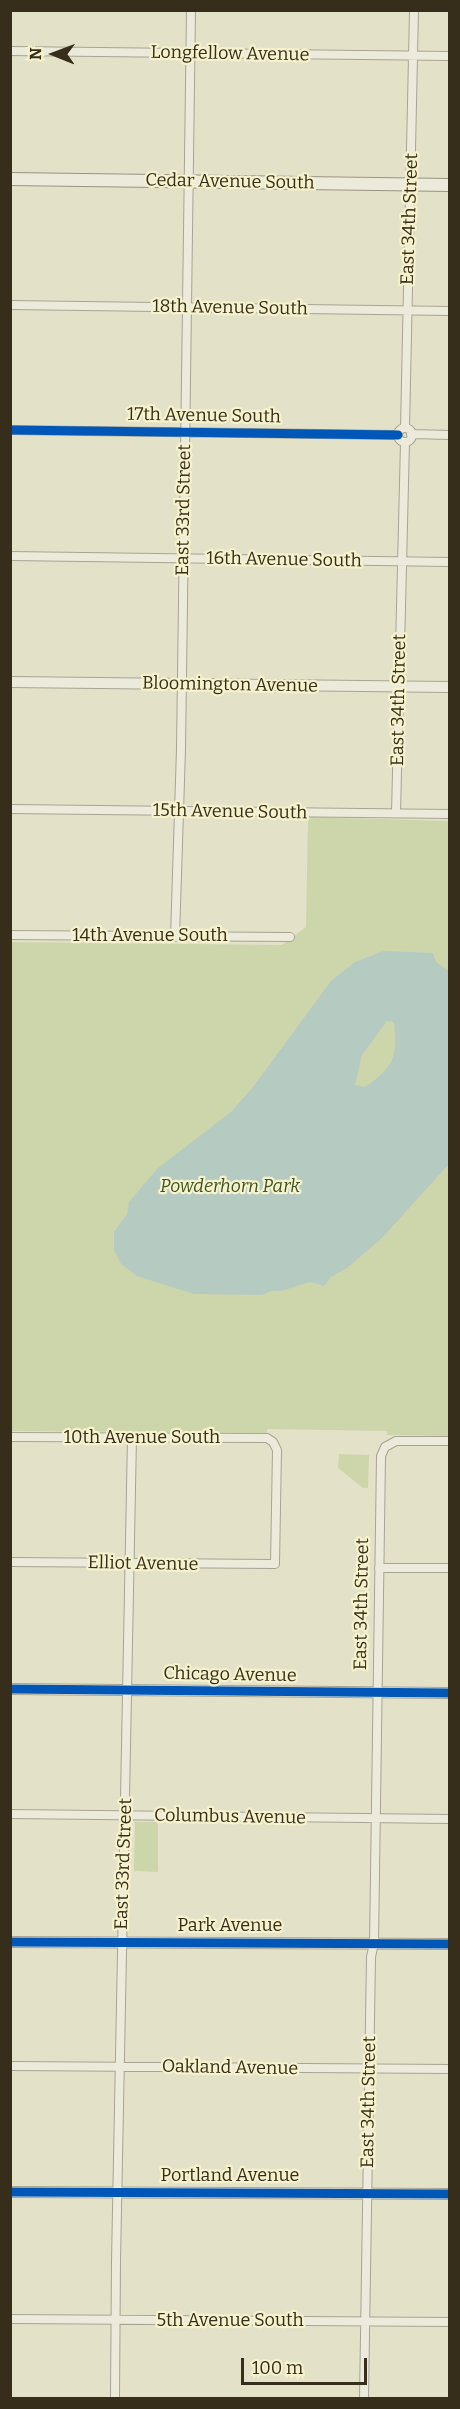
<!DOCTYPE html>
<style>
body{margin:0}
#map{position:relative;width:460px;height:2409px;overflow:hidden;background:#e4e1c9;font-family:Bitter,serif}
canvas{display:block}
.frame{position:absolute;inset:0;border:12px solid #362e1b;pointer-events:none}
.north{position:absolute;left:24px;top:24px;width:60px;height:60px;-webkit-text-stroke:4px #f6f2cd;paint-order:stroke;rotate:271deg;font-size:16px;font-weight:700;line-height:24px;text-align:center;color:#362e1b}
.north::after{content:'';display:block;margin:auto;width:21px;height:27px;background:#362e1b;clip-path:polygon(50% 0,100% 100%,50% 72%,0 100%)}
.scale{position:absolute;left:241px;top:2358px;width:126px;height:27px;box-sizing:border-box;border:3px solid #362e1b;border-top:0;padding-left:8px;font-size:18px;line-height:21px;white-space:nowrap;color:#362e1b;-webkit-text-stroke:4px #f6f2cd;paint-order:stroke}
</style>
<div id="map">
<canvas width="460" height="2409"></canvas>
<div class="frame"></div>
<div class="north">N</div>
<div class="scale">100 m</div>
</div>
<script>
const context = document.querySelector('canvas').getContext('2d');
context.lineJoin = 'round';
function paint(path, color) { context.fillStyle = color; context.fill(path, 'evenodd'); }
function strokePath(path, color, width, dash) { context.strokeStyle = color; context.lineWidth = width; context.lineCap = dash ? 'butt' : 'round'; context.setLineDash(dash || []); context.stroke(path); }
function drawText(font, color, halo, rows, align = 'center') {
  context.font = font + ' Bitter,serif'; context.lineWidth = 4.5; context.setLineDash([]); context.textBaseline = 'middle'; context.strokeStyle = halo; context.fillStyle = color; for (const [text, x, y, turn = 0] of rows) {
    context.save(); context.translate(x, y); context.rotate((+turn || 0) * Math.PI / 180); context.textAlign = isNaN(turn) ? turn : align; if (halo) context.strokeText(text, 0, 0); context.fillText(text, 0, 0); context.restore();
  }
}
const green = new Path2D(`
 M308 817 449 821V1436L387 1435V1431L267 1429V1433L11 1431V942L282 945 306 927Z
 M339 1454 369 1455 368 1488H363L338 1468Z
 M135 1822H158V1872L134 1871Z`);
const water = new Path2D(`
 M384 951 433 953 436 962 449 971V1164L382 1238 347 1268 331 1277 324 1286 310 1282 281 1291H271L262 1295 194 1294 137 1276 121 1264 114 1250V1232L127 1214 129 1202 157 1169 232 1111 253 1087 331 981 355 962ZM387 1021 394 1022C397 1058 395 1066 365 1087L355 1085 362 1055Z`);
const minor = new Path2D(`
 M10 51 450 56
 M10 305 450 311
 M405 428 414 10
 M398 435a7 7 0 1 1 14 0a7 7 0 1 1-14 0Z
 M10 430 398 435
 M411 434 450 435
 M10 556 450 562
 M10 809 450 814
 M396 813 405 442
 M10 935 290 937
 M175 937 181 749 191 10
 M10 1437 267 1438 273 1442 277 1450 275 1564 10 1562
 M379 1568H450
 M10 1814 450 1819
 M10 2066 450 2069
 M10 2319 450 2322
 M115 2398 116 2261 132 1437
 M364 2398 371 1957 374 1943 381 1456 385 1447 396 1441H450`);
const tertiary = new Path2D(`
 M10 682 450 687
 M10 1689 450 1693
 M10 1942 450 1944
 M10 2192 450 2194`);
const secondary = new Path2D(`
 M10 179 450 185`);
const cycleway = new Path2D(`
 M10 430 398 435
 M10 1689 450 1693
 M10 1942 450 1944
 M10 2192 450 2194`);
const streetNames = [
 ["Longfellow Avenue",230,54,1],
 ["Cedar Avenue South",230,182,1],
 ["East 34th Street",410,219,-88],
 ["18th Avenue South",230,308,1],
 ["17th Avenue South",204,416,1],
 ["East 33rd Street",184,510,-89],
 ["16th Avenue South",284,560,1],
 ["Bloomington Avenue",230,685,1],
 ["East 34th Street",399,700,-89],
 ["15th Avenue South",230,812,1],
 ["14th Avenue South",150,936],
 ["10th Avenue South",142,1438],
 ["Elliot Avenue",143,1564,1],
 ["East 34th Street",362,1604,-89],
 ["Chicago Avenue",230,1675,1],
 ["Columbus Avenue",230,1817,1],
 ["East 33rd Street",124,1864,-88],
 ["Park Avenue",230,1926],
 ["Oakland Avenue",230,2068,1],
 ["East 34th Street",369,2102,-89],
 ["Portland Avenue",230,2176],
 ["5th Avenue South",230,2321]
];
const parkNames = [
 ["Powderhorn Park",230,1187]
];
paint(green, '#cdd6ab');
paint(water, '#b5cac1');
strokePath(minor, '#a8a493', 10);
strokePath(tertiary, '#a8a493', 12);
strokePath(secondary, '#989483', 14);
strokePath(minor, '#eceadb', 8);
strokePath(tertiary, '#eceadb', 10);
strokePath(secondary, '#eceadb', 12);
strokePath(cycleway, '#0057b8', 9);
drawText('18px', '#362e1b', '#f6f2cd', streetNames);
drawText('italic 18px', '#3d5321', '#f6f2cd', parkNames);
</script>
